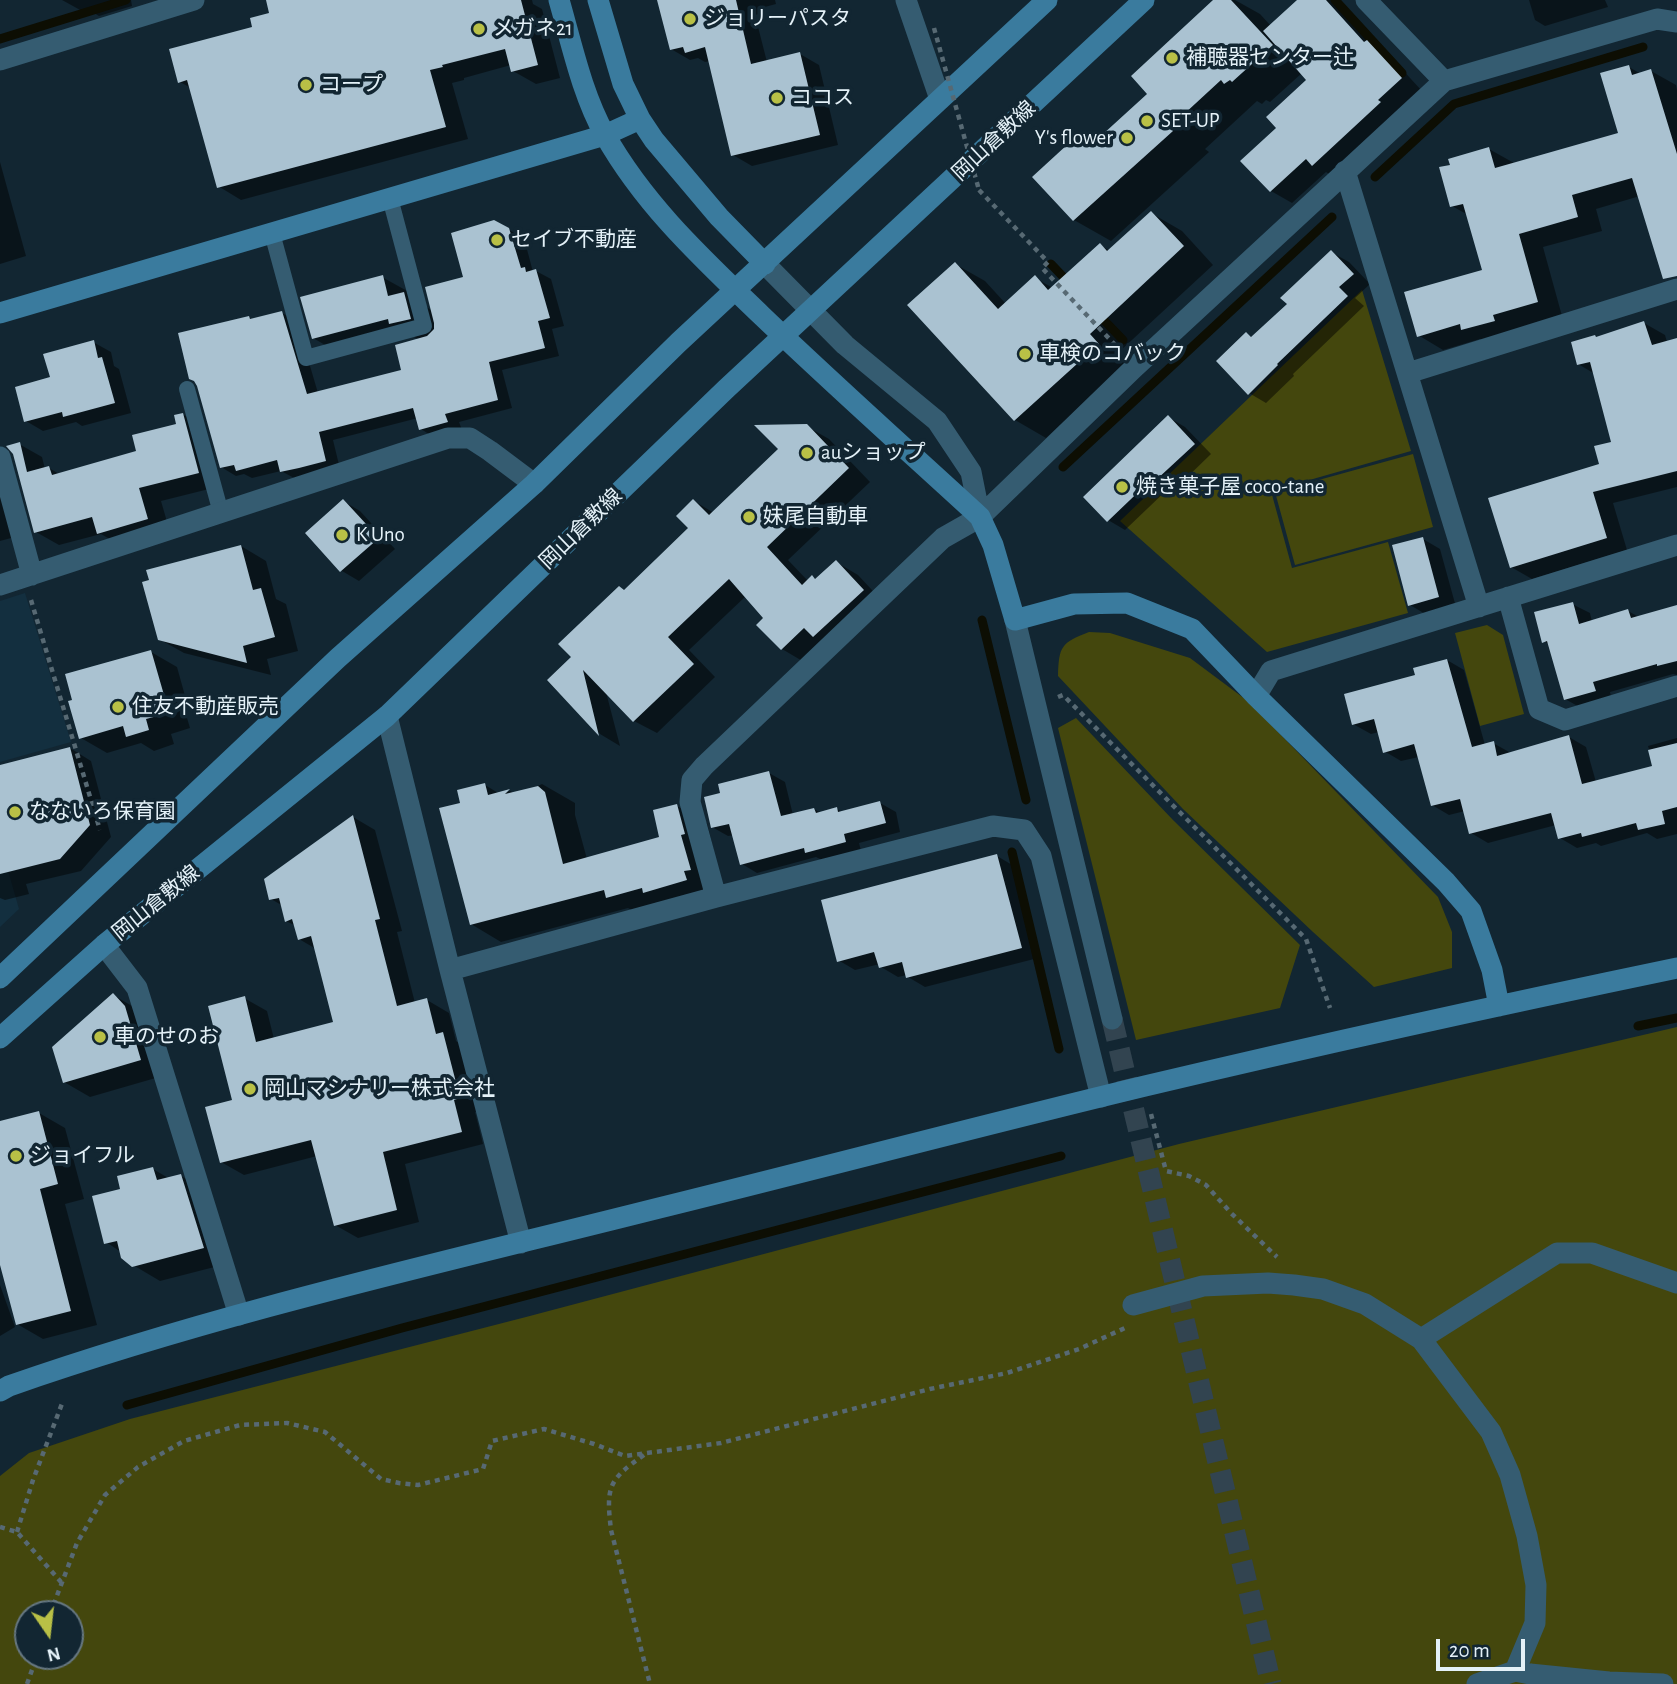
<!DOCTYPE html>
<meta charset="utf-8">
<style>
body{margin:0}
#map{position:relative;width:1677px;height:1684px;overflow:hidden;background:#122632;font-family:"Alegreya Sans",sans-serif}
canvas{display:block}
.north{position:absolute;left:14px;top:1600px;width:70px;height:70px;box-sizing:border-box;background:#122632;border:2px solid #667781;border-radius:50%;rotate:166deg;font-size:19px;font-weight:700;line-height:28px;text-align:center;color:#e4f1f8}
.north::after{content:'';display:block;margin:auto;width:24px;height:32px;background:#b9c046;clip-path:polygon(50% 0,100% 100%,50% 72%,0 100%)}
.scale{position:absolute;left:1436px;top:1639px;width:89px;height:32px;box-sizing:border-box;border:4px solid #e4f1f8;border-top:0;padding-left:9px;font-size:21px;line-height:24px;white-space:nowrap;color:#e4f1f8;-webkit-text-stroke:5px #122632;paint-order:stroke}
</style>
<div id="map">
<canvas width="1677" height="1684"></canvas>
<div class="north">N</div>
<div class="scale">20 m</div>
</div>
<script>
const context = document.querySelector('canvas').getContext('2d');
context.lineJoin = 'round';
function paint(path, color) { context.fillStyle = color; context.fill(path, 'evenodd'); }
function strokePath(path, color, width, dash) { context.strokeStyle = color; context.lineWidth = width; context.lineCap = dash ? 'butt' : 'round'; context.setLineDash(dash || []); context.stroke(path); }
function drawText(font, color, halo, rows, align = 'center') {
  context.font = font + ' "Alegreya Sans","Noto Sans JP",sans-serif'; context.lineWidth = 7; context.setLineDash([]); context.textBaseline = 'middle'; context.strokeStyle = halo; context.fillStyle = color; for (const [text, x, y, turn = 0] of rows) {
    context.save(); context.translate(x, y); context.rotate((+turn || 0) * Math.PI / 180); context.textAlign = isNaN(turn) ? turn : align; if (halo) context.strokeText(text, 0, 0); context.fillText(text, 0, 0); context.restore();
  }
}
const built = new Path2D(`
 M25 593 71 742 0 762V601Z
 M0 842 19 909 0 927Z`);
const green = new Path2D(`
 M1362 290 1411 451 1271 491 1292 568 1388 542 1408 613 1267 652 1120 521Z
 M1413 454 1433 527 1295 565 1275 492Z
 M1487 625 1503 635 1524 714 1480 726 1455 633Z
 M1089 632 1110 633 1190 658 1249 702 1438 897 1452 932V968L1374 987 1313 932 1183 809 1058 676C1059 646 1061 643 1089 632Z
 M1076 718 1173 820 1300 945 1280 1008 1136 1040 1058 728Z
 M1677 1027V1684H0V1476L29 1453 130 1419 526 1317 1179 1144ZM28 1614H70V1656H28Z`);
const shadow = new Path2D(`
 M62 0H131L132 6 99 16 89 10 82 11Z
 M280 0H532L533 4 542 9 560 78 536 84 513 71 511 65 464 78V80L452 83 468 139 241 200 218 186 191 88 180 82 254 28 271 14Z
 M668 0H775L776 4 761 8 762 13 755 15 767 62 800 54 819 65 838 145 752 166 733 155 710 61 705 62 698 58 690 60 671 49Z
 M1216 0H1235L1260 14 1271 26 1300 0H1334L1379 49 1388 54 1422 91 1334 177 1326 172 1292 203 1271 191 1278 128 1309 80 1302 73 1270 102 1266 100 1262 104 1257 101 1205 149 1209 152 1111 241 1074 220 1080 136 1095 144 1150 94Z
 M1529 0H1605L1608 7 1545 26 1535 20Z
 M1629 67 1641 74 1651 71 1676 85 1677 90V274L1640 196 1596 209 1602 231 1543 247 1562 316 1487 343 1480 339 1443 350 1418 335 1484 271 1468 215 1452 206V166L1489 149 1514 163 1620 134Z
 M0 162 26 256 0 264Z
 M1151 213 1182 231 1213 265 1119 352 1128 362 1046 438 1015 420 910 305 955 264 985 281 1006 304 1035 278 1053 288 1100 245 1110 251Z
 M509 230 524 238 533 272 536 271 551 279 564 326 552 329 559 356 502 370 512 408 459 422 462 430 435 438 421 429 418 418 333 440 340 469 296 479 281 471 252 478 244 474 236 476 221 467 248 317 253 320 282 313 297 322 318 393 403 371 420 340 410 335 339 353 313 338 382 277 409 292 410 297 433 311 465 279Z
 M1331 252 1349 262 1370 284 1355 298 1364 306 1293 374 1294 376 1266 403 1249 393 1246 334 1253 338 1289 304Z
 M1644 323 1665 335 1667 342 1677 339V487L1613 503 1627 550 1532 579 1511 567 1601 465 1613 443 1595 374 1578 364 1598 338Z
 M93 342 111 352 114 366 119 369 131 413 82 426 76 422 43 431 26 421Z
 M182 414 205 428 221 486 161 501 170 532 122 546 101 534 59 545 36 532 19 444 42 457 45 469 49 468 61 475 138 452 178 426Z
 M1168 417 1185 427 1211 454 1174 490 1170 487 1125 530 1108 520Z
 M806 426 829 439 870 482 788 560 808 581 812 577 817 580 836 562 858 575 885 604 804 662 782 649 766 618 746 596 689 650 715 677 657 733 634 721 606 692 620 746 600 734 549 680 573 657 625 591 690 528 694 501 714 513Z
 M0 458 26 534 0 541Z
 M343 501 360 511 395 549 359 581 342 571 307 533Z
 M1423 539 1440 549 1456 607 1427 615 1410 605Z
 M241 546 266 561 276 599 286 604 298 651 267 659 271 675 184 653 159 639Z
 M1572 604 1590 613 1592 622 1628 611 1639 617 1677 607V675L1673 674 1610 692 1612 701 1583 709 1565 699 1550 645 1544 641Z
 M151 652 177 667 189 710 185 711 190 728 171 734 174 744 154 751 141 743 107 753 81 738Z
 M1447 660 1464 670 1485 745 1493 743 1511 753 1569 737 1586 747 1596 782 1654 767 1648 746 1677 738V834L1657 839 1647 833 1601 846 1596 843 1577 848 1560 838 1556 825 1488 843 1471 833 1465 811 1449 815 1432 805 1419 757 1401 761 1384 751 1379 732 1371 734 1353 724 1417 676Z
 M70 748 91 761 111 837 81 871 26 884 29 894 5 900 0 898V778Z
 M769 773 785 782 793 815 814 809 821 813 837 809 842 812 880 803 896 812 900 832 859 843 861 851 822 860 816 857 757 873 742 864 734 835 728 836 712 827 722 794Z
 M542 784 575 803V815L587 859 662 838 677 806 707 823 714 851H710L716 897 638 914 628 908 501 942 471 924 462 804 485 785 500 794 510 791 514 793 531 789Z
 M353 817 375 830 402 931 397 932 415 1003 427 1000 449 1013 456 1041 465 1047 481 1110 475 1112 483 1144 405 1164 419 1222 358 1238 335 1225 317 1156 244 1175 221 1162 234 1101 244 998 267 1011 274 1039 335 1024 316 949 299 939 296 926 286 921 283 906 271 899Z
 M997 856 1014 866 1038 958 925 987 908 977 907 975 898 977 881 967 880 964 855 970 838 960Z
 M113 995 139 1010 166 1075 90 1097 64 1082Z
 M39 1113 65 1128 84 1199 65 1204 97 1325 43 1339 17 1324 0 1224V1123Z
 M153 1169 170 1179 181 1176 207 1191 230 1263 160 1281 133 1265 121 1252 106 1242 122 1191Z
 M0 1285 15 1327 0 1336Z`);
const stream = new Path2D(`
 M1335 0 1402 73
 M0 39 126 0
 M1375 177 1454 104 1643 47
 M1051 264 1069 283
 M1098 314 1123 340
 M1063 467 1332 217
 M982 620 1026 800
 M1012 852 1059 1049
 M1638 1026 1677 1018
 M127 1405 402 1328 1061 1156`);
const building = new Path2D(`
 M266 0H521L538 65 511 72 505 49 442 65 443 67 430 70 446 127 217 188 187 80 178 83 169 49 252 27 250 18 269 13Z
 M657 0H736L751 64 800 52 820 135 731 156 705 47 685 53 683 47 670 50Z
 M1213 0H1231L1273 45 1232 82 1230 80 1224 84 1221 80 1170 127 1173 131 1073 221 1032 177 1080 133 1091 145 1147 94 1131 76Z
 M1297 0H1326L1364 42 1367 40 1402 78 1378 100 1381 102 1312 166 1306 159 1270 192 1240 161 1276 128 1266 117 1306 80 1263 31Z
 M1629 65 1632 75 1651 69 1677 154V276L1663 279 1632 178 1572 195 1578 217 1519 234 1538 302 1493 315 1495 321 1461 330 1460 324 1417 337 1404 292 1482 270 1463 204 1450 207 1439 167 1450 165 1448 159 1489 147 1495 168 1618 133 1600 73Z
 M1151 211 1184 246 1090 334 1099 344 1014 421 907 305 955 262 998 309 1035 275 1048 290 1100 243 1107 251Z
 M494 220 509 228 521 268 525 267 526 272 536 269 550 318 538 321 545 348 489 362 498 400 445 414 448 422 419 430 413 408 319 432 326 461 299 468 280 472 277 460 236 471 234 465 220 468 197 386 194 381 189 379 178 333 249 316 250 319 282 311 307 394 401 370 395 345 427 336 434 329V323L425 287 463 277 451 233Z
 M1331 250 1354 274 1339 287 1348 296 1277 364 1278 365 1248 395 1216 361 1246 332 1251 337 1287 304 1280 298Z
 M383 275 388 296 404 292 411 319 389 324 388 319 312 339 300 297Z
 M1644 321 1652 345 1677 338V471L1593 492 1607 538 1510 568 1488 498 1599 464 1594 446 1611 442 1590 362 1577 365 1571 342 1595 335 1596 337Z
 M94 340 98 358 102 357 115 403 63 417 62 412 24 422 15 387 50 377 43 354Z
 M183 413 199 473 139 488 148 519 97 534 92 517 34 533 13 454 6 446 20 442 27 472 49 466 52 475 136 451 132 435 176 424 174 415Z
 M1168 415 1195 444 1155 481 1153 478 1107 522 1083 497Z
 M807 424 849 468 767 547 802 585 812 575 815 579 836 560 864 590 813 637 804 628 781 650 756 625 763 618 729 579 668 637 694 664 633 722 583 670 599 736 547 680 571 657 558 644 619 586 624 590 688 528 676 516 693 499 709 515 778 449 754 425Z
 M343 499 379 538 340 572 305 533Z
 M1423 537 1439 597 1408 606 1392 545Z
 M241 545 253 590 261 588 275 637 243 646 247 663 158 640 142 582 149 580 146 570Z
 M1573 602 1579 624 1628 609 1631 618 1677 605V661L1657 666V664L1593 682 1596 691 1564 700 1547 641 1542 643 1534 612Z
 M151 650 164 695 160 696 165 714 146 719 149 730 126 737 123 726 79 739 68 701 72 700 65 674Z
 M1447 659 1472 747 1494 741 1497 756 1569 735 1582 784 1652 766 1648 750 1677 743V807L1662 811 1665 824 1638 830 1636 823 1582 837 1581 833 1558 839 1551 813 1469 834 1460 799 1431 806 1414 744 1383 753 1374 719 1352 725 1344 694 1415 675 1413 668Z
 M70 747 90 825 60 859 0 874V765Z
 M769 771 781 816 814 808 816 813 837 807 838 812 880 801 886 823 844 834 846 842 805 853 804 848 740 865 729 824 711 828 704 797 720 793 718 784Z
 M485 783 488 795 510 789 505 794 538 786 545 792 563 864 659 837 653 810 677 804 685 834 681 835 691 870 684 871 687 880 643 893 642 888 606 898 604 890 470 925 439 808 460 803 457 790Z
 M353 815 380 919 375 920 397 1006 427 998 436 1034 443 1032 460 1098 454 1100 462 1132 383 1152 397 1210 334 1226 311 1140 220 1163 205 1107 232 1100 208 1006 245 996 256 1042 333 1022 311 936 298 940 292 919 285 922 279 898 269 900 264 879Z
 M997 854 1022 948 906 978 902 962 879 968 874 952 837 962 821 900Z
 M113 993 125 1006 141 1060 63 1083 52 1047Z
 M39 1111 58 1184 40 1189 71 1311 16 1325 0 1265V1121Z
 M153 1167 157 1180 181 1174 204 1248 132 1267 121 1258 117 1241 104 1244 92 1196 120 1189 117 1176Z`);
const streetTunnel = new Path2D(`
 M1112 1019 1271 1684`);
const path = new Path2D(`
 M979 190 1048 262 1042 268 1119 349
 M31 600 100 830
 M1058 697 1063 695 1306 939 1330 1008
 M1151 1114 1166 1171 1189 1176 1206 1185 1231 1213 1277 1257
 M644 1455C608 1480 606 1487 611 1530L650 1684
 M0 1527 17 1532 61 1582
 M17 1532 33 1480 63 1401
 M50 1614 77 1543 105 1495 138 1467 184 1441 240 1425 287 1423 325 1432 381 1479 399 1483 418 1485 483 1469 492 1441 544 1429 594 1444 625 1456 721 1443 930 1389 1007 1373 1079 1349 1125 1328
 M27 1684 37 1656`);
const lane = new Path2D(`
 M272 233 306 358 424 326 390 198
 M187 389 221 513`);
const street = new Path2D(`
 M906 0 940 99
 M1366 0 1444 81
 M0 60 194 0
 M1345 171 1479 607
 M765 264 845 345 937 421 971 472 980 517
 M1408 373 1677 289
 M0 457 32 575
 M0 585 448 438H470L490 451 534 484
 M1508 597 1539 709 1565 720 1677 686
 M1015 620 1112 1019
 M1256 696 1271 671 1677 545
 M387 716 450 970 521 1243
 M716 897 690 802 692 780 704 766 943 538 980 517 1136 366 1444 81 1657 19 1677 22
 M104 945 137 988 239 1315
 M450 970 716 897 993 826 1024 830 1041 856 1101 1097
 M1133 1305 1203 1286 1268 1283 1294 1285 1323 1289 1365 1304 1421 1339 1491 1432 1510 1475 1527 1536 1536 1585 1535 1623 1515 1671
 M1421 1339 1557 1253H1592L1677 1283
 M1477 1684 1515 1671 1530 1674 1609 1682 1663 1684`);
const secondary = new Path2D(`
 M559 0C572 45 582 94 605 135 645 206 703 259 761 315 833 384 907 450 980 517L993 545 1015 620 1074 604 1127 603 1192 629 1256 696 1446 882 1471 911 1492 970 1499 1006
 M598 0 623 84 640 119 654 140 719 217 765 264
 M0 313 605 135 640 119
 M0 978 338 658 534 484 679 342 1047 0
 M0 1038 104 945 387 716 726 389 1144 0
 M0 1391 9 1386C221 1312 441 1263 659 1208 821 1168 983 1125 1145 1086 1322 1044 1499 1005 1677 968`);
const pathBridge = new Path2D(`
 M934 28 979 190`);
const markers = [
 [690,19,7,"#b9c046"],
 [479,29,7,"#b9c046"],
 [1172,58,7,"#b9c046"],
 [306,85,7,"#b9c046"],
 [777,98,7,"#b9c046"],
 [1147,121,7,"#b9c046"],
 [1127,138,7,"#b9c046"],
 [497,240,7,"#b9c046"],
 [1025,354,7,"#b9c046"],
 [807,453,7,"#b9c046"],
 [1122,487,7,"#b9c046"],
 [749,517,7,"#b9c046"],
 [342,535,7,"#b9c046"],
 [118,707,7,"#b9c046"],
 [15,812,7,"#b9c046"],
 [100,1037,7,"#b9c046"],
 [250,1089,7,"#b9c046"],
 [16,1156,7,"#b9c046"]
];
const poiNames = [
 ["ジョリーパスタ",704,19],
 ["メガネ21",493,29],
 ["補聴器センター辻",1186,58],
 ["コープ",320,85],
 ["ココス",791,98],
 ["SET-UP",1161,121],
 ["Y's flower",1113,138,"right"],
 ["セイブ不動産",511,240],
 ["車検のコバック",1039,354],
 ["auショップ",821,453],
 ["焼き菓子屋 coco-tane",1136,487],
 ["妹尾自動車",763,517],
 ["K Uno",356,535],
 ["住友不動産販売",132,707],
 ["なないろ保育園",29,812],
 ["車のせのお",114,1037],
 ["岡山マシナリー株式会社",264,1089],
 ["ジョイフル",30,1156]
];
const streetNames = [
 ["岡山倉敷線",994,141,-43],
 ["岡山倉敷線",581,529,-44],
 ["岡山倉敷線",156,903,-39]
];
paint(built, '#132f3f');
paint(green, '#44470d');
paint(shadow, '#0007');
strokePath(stream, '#0d0e03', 9);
paint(building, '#aac2d1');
strokePath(streetTunnel, '#324450', 21, [21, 10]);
strokePath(path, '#576973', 4.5, [5, 5]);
strokePath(lane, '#355c71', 16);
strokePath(street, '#355c71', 21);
strokePath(secondary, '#3a7b9e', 21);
strokePath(pathBridge, '#576973', 4.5, [5, 5]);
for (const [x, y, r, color] of markers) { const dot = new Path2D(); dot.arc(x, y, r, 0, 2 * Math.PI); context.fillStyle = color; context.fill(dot); strokePath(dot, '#122632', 2.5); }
drawText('21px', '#e4f1f8', '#122632', poiNames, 'left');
drawText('21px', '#e4f1f8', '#122632', streetNames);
</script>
